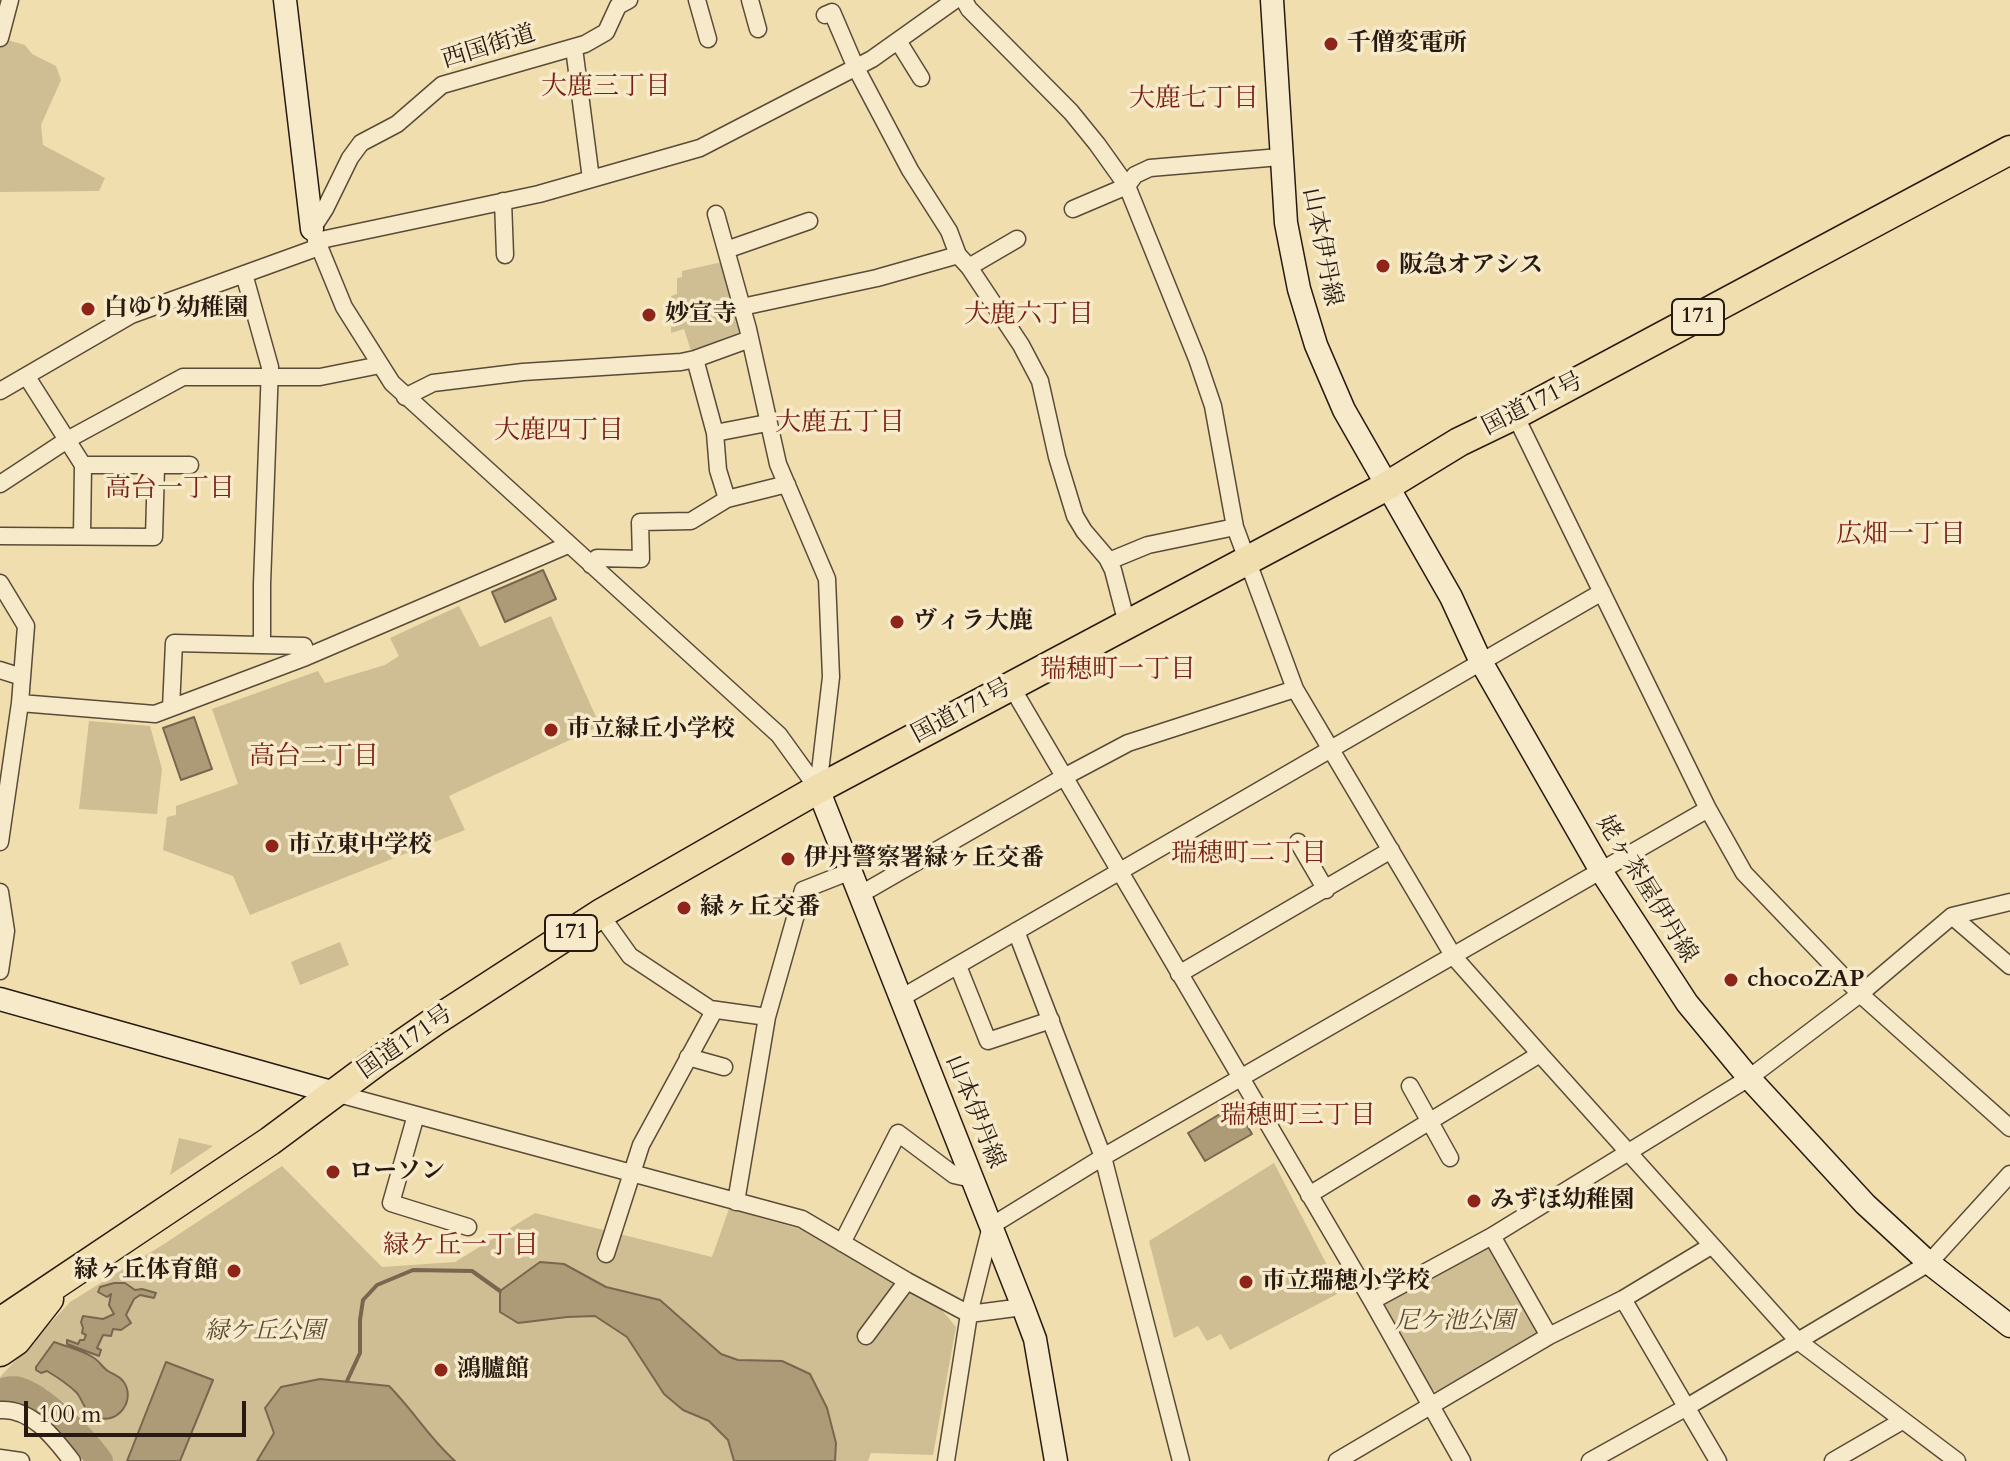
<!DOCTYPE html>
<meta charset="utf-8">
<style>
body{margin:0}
#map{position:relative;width:2010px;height:1461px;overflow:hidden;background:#f1deae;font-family:Cardo,serif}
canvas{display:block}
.scale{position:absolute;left:24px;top:1401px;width:222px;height:36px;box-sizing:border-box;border:4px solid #281a10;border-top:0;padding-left:10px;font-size:24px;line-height:28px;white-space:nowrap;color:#281a10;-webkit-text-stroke:6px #f6eaca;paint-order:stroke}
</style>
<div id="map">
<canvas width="2010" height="1461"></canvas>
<div class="scale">100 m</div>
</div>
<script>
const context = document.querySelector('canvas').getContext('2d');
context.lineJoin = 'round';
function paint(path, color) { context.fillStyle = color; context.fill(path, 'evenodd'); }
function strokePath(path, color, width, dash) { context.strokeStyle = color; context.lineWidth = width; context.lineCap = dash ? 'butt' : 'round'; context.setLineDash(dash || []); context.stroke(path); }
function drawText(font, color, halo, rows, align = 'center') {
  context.font = font + ' Cardo,"Noto Serif JP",serif'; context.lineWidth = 7; context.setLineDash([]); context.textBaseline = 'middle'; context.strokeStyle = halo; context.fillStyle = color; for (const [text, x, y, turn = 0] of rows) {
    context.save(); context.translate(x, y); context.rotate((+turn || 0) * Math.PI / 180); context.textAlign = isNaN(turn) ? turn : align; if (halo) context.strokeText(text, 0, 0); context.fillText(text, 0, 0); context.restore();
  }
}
const green = new Path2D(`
 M3 39 25 45 32 54 56 66 61 80 41 125 43 145 105 178 99 191 0 192V47Z
 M722 262 743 331 691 351 684 329 671 333V296L677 294V278L682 277V271Z
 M459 606 480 647 551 616 600 726 449 796 465 830 250 915 233 876 163 850 167 817 176 815V806L238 784 212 709 318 671 325 683 385 665 399 656 390 638Z
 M89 721 150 726 162 769 157 814 79 809Z
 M340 942 349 965 300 985 291 962Z
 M179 1138 213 1146 170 1175Z
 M1274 1163 1341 1292 1230 1350 1221 1334 1207 1341 1198 1326 1174 1338 1149 1241Z
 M282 1166 382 1267 455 1262 535 1213 712 1257 729 1209 807 1231 941 1309 956 1327 933 1455 871 1453 868 1461H108L77 1412 46 1389 0 1377 70 1302 164 1244Z
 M1490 1242 1540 1326 1535 1336 1441 1394 1431 1389 1383 1308 1386 1298Z`);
const water = new Path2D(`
 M543 570 556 599 505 622 492 592Z
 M194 717 212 769 181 780 163 728Z
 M1235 1105 1252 1134 1205 1161 1188 1133Z
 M540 1262 564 1264 606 1287 660 1300 721 1354 738 1360 782 1361 810 1374 827 1408 836 1443 835 1461H734L728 1440 709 1421 683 1410 664 1394 627 1337 595 1316 567 1317 518 1323 500 1312V1291Z
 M114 1283H125L135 1290 142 1289 156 1293 154 1298 140 1295 134 1299 126 1315 131 1323 121 1330 113 1329 111 1336 103 1335 97 1348 101 1350 99 1356 67 1344V1340L78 1344 80 1340H84L86 1335 82 1333 83 1328 81 1322 83 1316 103 1319 114 1314 109 1305 111 1294 107 1297 98 1292 100 1287Z
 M54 1342C67 1347 83 1350 94 1358 99 1361 103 1368 108 1371 114 1375 118 1375 123 1381 137 1399 118 1426 96 1417 85 1413 83 1401 77 1393 68 1384 57 1377 47 1371L41 1373 36 1370V1367Z
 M166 1362 213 1380 180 1461H127Z
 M320 1379 389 1386C413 1410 430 1439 455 1461H257L274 1433 265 1408 281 1387Z`);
const stream = new Path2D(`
 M347 1381 360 1353V1320L363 1300 377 1285 413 1270 472 1271 500 1291`);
const river = new Path2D(`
 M0 1391C6 1390 13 1388 19 1390 47 1399 83 1438 100 1461`);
const street = new Path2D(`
 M629 0 618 6 606 32 585 44 442 85 397 124 361 143 350 158 325 209 312 229 344 307 392 383 779 735 818 789
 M697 0 708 39
 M750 0 758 29
 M964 0 969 9 1071 112 1097 144 1127 186 1197 359 1213 406 1235 527 1295 689 1454 957 1540 1054 1309 1195
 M825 15 832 12 856 68 910 170 949 231 958 255 969 267 1021 345 1040 381 1057 457 1075 516 1084 531 1107 558 1113 570 1127 624
 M0 38 10 0
 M898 41 921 78
 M574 48 591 179
 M503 201 505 255
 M1073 209 1127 186 1135 175 1150 168 1280 157
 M716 214 748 329 778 464 827 579 831 677 818 789
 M316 241 539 194 700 148 872 59 955 0
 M726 250 809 221
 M969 267 1017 239
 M244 274 270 367 262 584V644
 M742 307 877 278 958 255
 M695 359 715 433 718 470 727 499
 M27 377 83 465 82 535
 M0 391 131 315 319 247
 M405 397 433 383 523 372 681 362 695 359 750 339
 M1515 415 1708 809 1744 873 1860 994 2010 1128
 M715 433 767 423
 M83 465H190
 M0 484 67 440 183 377H320L380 365
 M0 536 154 537 156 467
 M1109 561 1148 545 1235 527
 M591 565 597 558 641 559 640 522 691 521 727 499 787 484
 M0 583 26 626 20 703 0 842
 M0 670 22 677
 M1011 686 1372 1301 1462 1461
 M20 703 155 714 306 657 568 545
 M171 708 174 643 304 646 306 657
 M1298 842 1326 890
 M0 892 6 931 0 971
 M861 894 1064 777 1128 743 1295 689
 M600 914 630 956 710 1009 767 1017
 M1952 916 2010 902
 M1016 931 1103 1157 1181 1461
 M958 966 988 1041 1051 1020
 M1179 974 1391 850
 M901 998 1602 592
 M1540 1054 1798 1341 1957 1461
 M688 1057 724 1067
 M1410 1086 1450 1158
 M335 1093 802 1219 907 1281 969 1314 1023 1307
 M416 1115 391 1203 468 1227
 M736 1202 767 1017 803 890 851 871
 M1492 1236 1749 1078 1860 994 1952 916 2010 966
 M842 1243 898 1133 954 1175 972 1179
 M606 1254 641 1145 714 1011
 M1623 1299 1718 1461
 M1372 1301 1492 1236 1549 1336
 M866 1336 907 1281
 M0 1410C32 1408 54 1438 72 1461
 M0 1458 21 1461
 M946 1461 969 1314 991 1226 1103 1157 1708 809
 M1337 1461 1549 1336 1623 1299 1711 1246
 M1590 1461 1687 1407 1929 1263 2010 1174
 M1833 1461 1902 1421`);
const secondary = new Path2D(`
 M285 0 312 229
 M1272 0 1286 223 1299 289 1316 345 1344 410 1451 597 1480 660 1601 871 1687 1003 1749 1078 1865 1204 1929 1263 2010 1326
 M818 789 1023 1307 1035 1339 1056 1461
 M0 999 335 1093`);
const highway = new Path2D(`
 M0 1322 270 1141 379 1060 435 1021 600 914 818 789 1387 486 1459 442 1515 415 2010 150
 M0 1352 16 1341 49 1299`);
const markers = [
 [1331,44,8,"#8f2418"],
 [1383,266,8,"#8f2418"],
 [88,309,8,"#8f2418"],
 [649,315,8,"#8f2418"],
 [897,622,8,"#8f2418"],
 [551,730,8,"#8f2418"],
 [272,846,8,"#8f2418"],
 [788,859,8,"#8f2418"],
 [684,908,8,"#8f2418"],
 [1731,980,8,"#8f2418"],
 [333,1172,8,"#8f2418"],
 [1474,1201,8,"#8f2418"],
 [234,1271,8,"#8f2418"],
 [1246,1282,8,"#8f2418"],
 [441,1370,8,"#8f2418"]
];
const shields = [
 [1698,317,52],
 [571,933,52]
];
const shieldNames = [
 ["171",1698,317],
 ["171",571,933]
];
const poiNames = [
 ["千僧変電所",1347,44],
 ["阪急オアシス",1399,266],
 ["白ゆり幼稚園",104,309],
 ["妙宣寺",665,315],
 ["ヴィラ大鹿",913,622],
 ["市立緑丘小学校",567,730],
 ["市立東中学校",288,846],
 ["伊丹警察署緑ヶ丘交番",804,859],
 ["緑ヶ丘交番",700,908],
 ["chocoZAP",1747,980],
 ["ローソン",349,1172],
 ["みずほ幼稚園",1490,1201],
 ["緑ヶ丘体育館",218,1271,"right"],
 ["市立瑞穂小学校",1262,1282],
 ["鴻臚館",457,1370]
];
const streetNames = [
 ["西国街道",489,48,-17],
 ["山本伊丹線",1321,247,79],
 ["国道171号",1533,405,-27],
 ["国道171号",962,712,-28],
 ["姥ヶ茶屋伊丹線",1646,890,58],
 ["国道171号",406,1043,-35],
 ["山本伊丹線",974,1112,68]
];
const parkNames = [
 ["尼ケ池公園",1455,1322],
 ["緑ケ丘公園",265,1332]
];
const neighbourhoodNames = [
 ["大鹿三丁目",606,88],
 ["大鹿七丁目",1194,100],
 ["大鹿六丁目",1029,316],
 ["大鹿五丁目",840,424],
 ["大鹿四丁目",559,432],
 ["高台一丁目",170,490],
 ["広畑一丁目",1901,536],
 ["瑞穂町一丁目",1118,671],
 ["高台二丁目",314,758],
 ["瑞穂町二丁目",1249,855],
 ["瑞穂町三丁目",1298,1117],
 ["緑ケ丘一丁目",461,1247]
];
paint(green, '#cfbd93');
paint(water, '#ad9b78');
strokePath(water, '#78674e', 2);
strokePath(stream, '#78674e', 4);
strokePath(river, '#ad9b78', 26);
strokePath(street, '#5a4b38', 19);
strokePath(secondary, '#281a10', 25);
strokePath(highway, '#281a10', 31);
strokePath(street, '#f6eaca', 16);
strokePath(secondary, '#f6eaca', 22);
strokePath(highway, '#f1deae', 28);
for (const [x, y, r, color] of markers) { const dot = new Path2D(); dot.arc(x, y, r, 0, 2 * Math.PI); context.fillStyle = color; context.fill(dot); strokePath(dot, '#f6eaca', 3); }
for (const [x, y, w] of shields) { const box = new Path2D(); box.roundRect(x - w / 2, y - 18, w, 36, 6); context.fillStyle = '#f6eaca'; context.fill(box); strokePath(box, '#281a10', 2); }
drawText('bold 22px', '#281a10', null, shieldNames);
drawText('bold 24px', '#281a10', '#f6eaca', poiNames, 'left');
drawText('24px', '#281a10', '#f6eaca', streetNames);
drawText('italic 24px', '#5a4b37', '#f6eaca', parkNames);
drawText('26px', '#7a1f14', '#f6eaca', neighbourhoodNames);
</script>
